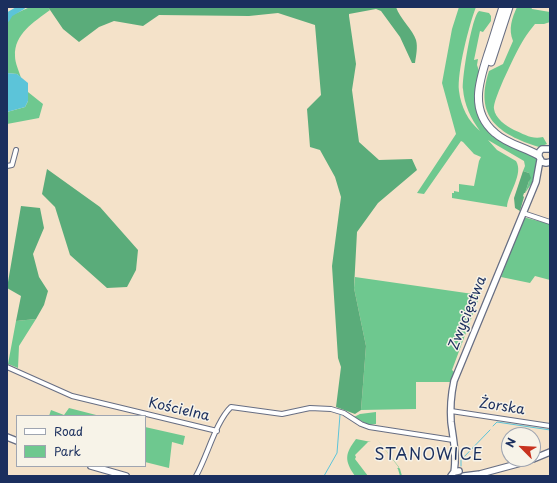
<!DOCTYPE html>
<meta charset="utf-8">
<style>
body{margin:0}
#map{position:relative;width:557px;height:483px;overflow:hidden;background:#f4e2c9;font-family:"Playpen Sans",sans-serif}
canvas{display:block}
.frame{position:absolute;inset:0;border:8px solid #1b2f5e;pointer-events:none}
.legend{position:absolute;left:16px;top:415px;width:130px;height:52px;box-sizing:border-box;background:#f7f3e8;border:1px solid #9fa5b1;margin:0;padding:5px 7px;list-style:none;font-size:12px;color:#1b2f5e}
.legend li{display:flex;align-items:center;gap:8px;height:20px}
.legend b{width:20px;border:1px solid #9fa5b1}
.north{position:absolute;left:501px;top:427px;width:40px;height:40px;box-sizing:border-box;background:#f7f3e8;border:1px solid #9fa5b1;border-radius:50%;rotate:294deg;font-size:11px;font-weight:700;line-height:16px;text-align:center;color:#1b2f5e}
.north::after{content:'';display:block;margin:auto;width:14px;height:18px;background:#c8321e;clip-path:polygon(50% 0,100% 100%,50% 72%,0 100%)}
</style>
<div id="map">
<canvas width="557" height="483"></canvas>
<div class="frame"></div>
<ul class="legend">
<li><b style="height:5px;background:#fff"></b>Road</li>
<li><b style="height:11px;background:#6ec88f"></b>Park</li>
</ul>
<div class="north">N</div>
</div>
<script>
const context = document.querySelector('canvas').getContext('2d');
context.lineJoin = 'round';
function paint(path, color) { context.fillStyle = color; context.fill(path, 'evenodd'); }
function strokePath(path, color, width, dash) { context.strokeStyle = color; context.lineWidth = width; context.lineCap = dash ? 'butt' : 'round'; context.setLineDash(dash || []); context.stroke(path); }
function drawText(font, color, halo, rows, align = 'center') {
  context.font = font + ' "Playpen Sans",sans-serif'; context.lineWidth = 3; context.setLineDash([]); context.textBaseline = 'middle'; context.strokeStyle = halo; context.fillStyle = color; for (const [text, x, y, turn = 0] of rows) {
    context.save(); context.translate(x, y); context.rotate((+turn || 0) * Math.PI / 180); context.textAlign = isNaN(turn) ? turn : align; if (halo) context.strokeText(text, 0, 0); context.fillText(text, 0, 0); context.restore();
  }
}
const green = new Path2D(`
 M30 7H48L50 10C34 22 14 34 15 56 15 63 19 71 21 78L17 74 7 73V21L10 16Z
 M459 7H476C469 25 457 72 459 91 461 107 468 121 480 131 471 119 464 104 463 89 462 77 472 16 479 11L489 13 491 16V21L483 32 480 31 474 60 478 59 477 65 480 74 483 122 536 157 539 163 532 183 525 193 529 181V173L523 171 525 166 524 161 488 140 497 150 516 161C524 174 508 193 507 207L452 198V193H454V191L459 192V184L474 186 479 161 481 157 474 154 463 142 461 141 424 194 417 193 456 134 442 83 452 29Z
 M517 7H531L532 9 550 12V22L544 24H535C531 29 527 34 524 39 518 48 492 101 494 109 495 118 506 126 514 130 524 134 532 140 543 137L547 144 539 147C498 134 474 117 489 71L503 64 513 41C508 29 512 18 517 7Z
 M28 92 43 104 39 118 7 124V112L25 107 28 101Z
 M523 217 550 224V280L535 276 530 283 501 277Z
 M355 277 480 295 452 370 454 372 451 381 452 382H416V409L361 410 366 346 354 288Z
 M36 319 19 346 18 368 8 364 16 321Z
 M69 408 100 416H49L51 410 64 415Z
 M376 412V424L369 425 354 417 360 414Z
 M145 427 185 436 183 445 172 442 169 468 145 462Z
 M376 438 371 442H368L355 455 356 457 355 459 368 476H355C344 460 345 454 356 439L371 442 376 438 400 469 402 476H400L398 469H397L399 467Z`);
const forest = new Path2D(`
 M48 7H396C400 19 413 30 416 40 418 47 416 56 415 63H412L400 37 381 11 376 9 349 14V16L356 64 352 90 359 142 379 160 412 159 417 170 378 203 357 232 354 288 366 346 361 410 355 414 336 407 341 367 338 358 332 266 341 197 335 177 320 150 310 147 307 109 321 95 315 25 278 13 249 16 159 15 143 26 114 21 99 27 79 42 63 29Z
 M47 169 100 207 138 250 136 270 127 287 107 288 70 255 55 207 42 194Z
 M523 171 529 173 531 178 529 181 525 193H524L523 196 524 197 520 211 515 208 514 198Z
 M21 206 40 208 44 228 33 254 39 277 48 291 44 305 36 319 16 321 21 296 7 288Z`);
const water = new Path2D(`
 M7 73 17 74 28 83V101L25 107 7 112Z`);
const stream = new Path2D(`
 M493 426 497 422 550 430
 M461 466V460L490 430
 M324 476 337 453 340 415`);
const river = new Path2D(`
 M7 19 10 14 22 7`);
const street = new Path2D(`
 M7 166 12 165 16 150
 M523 213 550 222
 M7 367 72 396 217 431
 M451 411 550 426
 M196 476C207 457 216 421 231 407L282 414 310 408 331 409 344 413 361 424 369 427 453 440`);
const secondary = new Path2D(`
 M550 149H542L540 151 538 155 542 162 546 163 550 162
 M7 437 17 441
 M533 459 550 452
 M91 466 126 476
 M454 472C457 455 453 438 451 422 450 408 451 395 454 381L536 182 540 160
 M451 476 454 472 459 471
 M464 476 480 474 528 461`);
const highway = new Path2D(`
 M503 7C498 22 494 36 489 51 480 79 468 110 495 133 507 144 524 147 538 155
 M491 62 509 7`);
const streetNames = [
 ["Zwycięstwa",468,313,-68],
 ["Żorska",502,407,9],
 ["Kościelna",179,410,13]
];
const quarterNames = [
 ["STANOWICE",429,456]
];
paint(green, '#6ec88f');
paint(forest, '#5aac7a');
paint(water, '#5cc4d9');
strokePath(stream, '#5cc4d9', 1);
strokePath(river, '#5cc4d9', 6);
strokePath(street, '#676e83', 6);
strokePath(secondary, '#676e83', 8);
strokePath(highway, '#676e83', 9);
strokePath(street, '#fff', 4);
strokePath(secondary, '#fff', 5.5);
strokePath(highway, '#fff', 7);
drawText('14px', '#1b2f5e', '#f7f3e8', streetNames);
context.letterSpacing = '1px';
drawText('16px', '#1b2f5e', '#f7f3e8', quarterNames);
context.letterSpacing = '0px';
</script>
